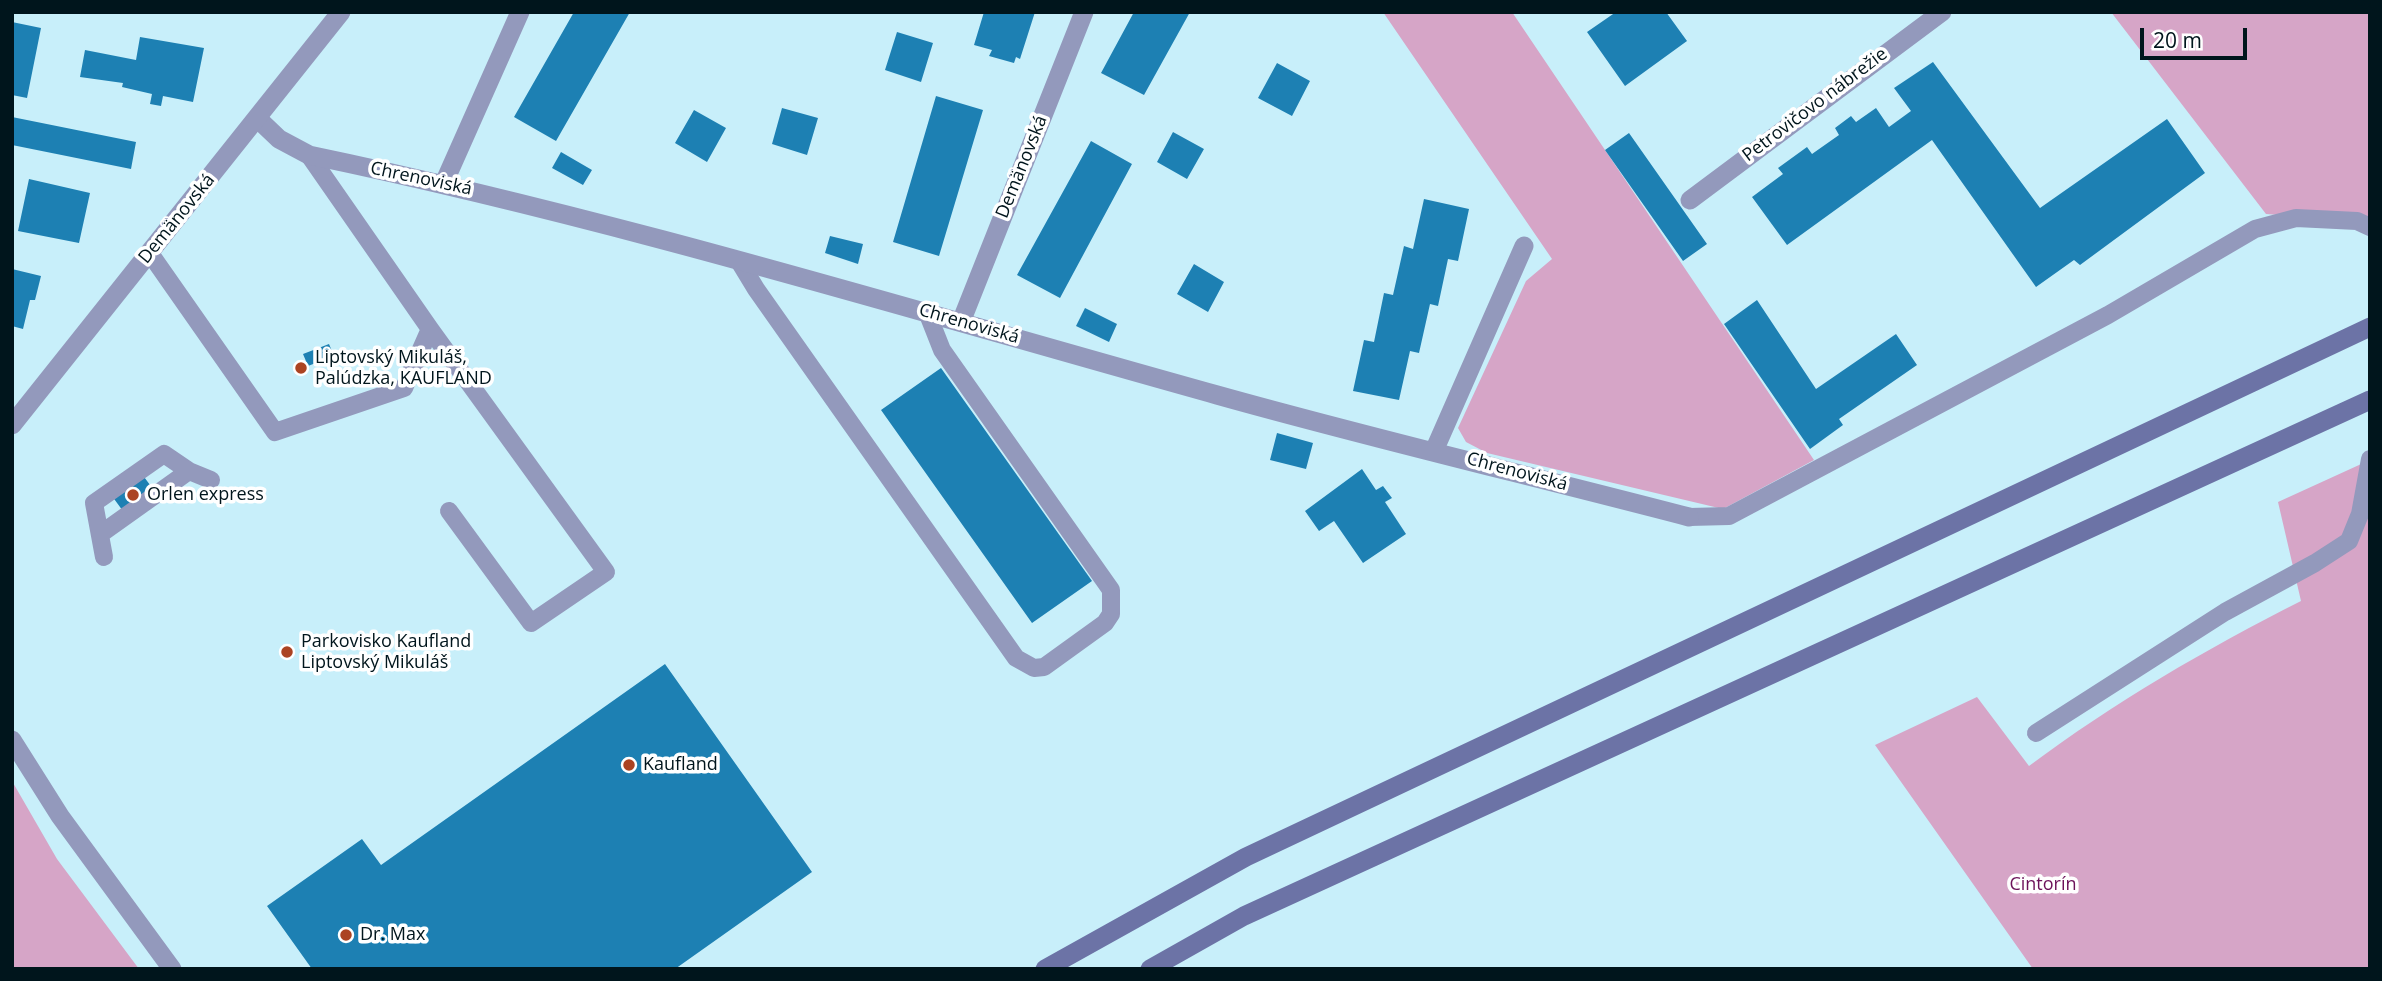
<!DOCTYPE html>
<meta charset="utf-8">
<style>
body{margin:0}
#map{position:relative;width:2382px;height:981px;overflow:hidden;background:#c8effa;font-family:"Open Sans",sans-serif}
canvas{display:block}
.frame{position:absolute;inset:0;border:14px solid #00151c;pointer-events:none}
.scale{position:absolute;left:2140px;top:28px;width:107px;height:32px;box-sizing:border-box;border:4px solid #00151c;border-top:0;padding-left:9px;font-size:21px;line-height:24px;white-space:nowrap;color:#00151c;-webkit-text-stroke:5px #fff;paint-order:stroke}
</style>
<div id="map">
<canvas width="2382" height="981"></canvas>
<div class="frame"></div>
<div class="scale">20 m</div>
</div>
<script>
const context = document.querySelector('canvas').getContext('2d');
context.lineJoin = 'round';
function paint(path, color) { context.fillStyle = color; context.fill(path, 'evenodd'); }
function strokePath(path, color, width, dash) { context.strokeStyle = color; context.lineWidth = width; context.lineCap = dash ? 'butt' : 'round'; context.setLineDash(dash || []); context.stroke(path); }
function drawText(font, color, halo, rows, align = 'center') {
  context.font = font + ' "Open Sans",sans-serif'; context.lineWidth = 7; context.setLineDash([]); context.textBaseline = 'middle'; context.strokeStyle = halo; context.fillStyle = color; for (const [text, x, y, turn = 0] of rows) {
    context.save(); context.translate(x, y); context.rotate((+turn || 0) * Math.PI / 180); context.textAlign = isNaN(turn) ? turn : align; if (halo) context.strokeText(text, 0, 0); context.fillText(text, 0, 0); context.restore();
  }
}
const green = new Path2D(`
 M1383 12H1512L1814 460 1723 509 1487 453 1466 442 1458 428 1526 281 1552 259Z
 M2111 12H2370V222L2266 214Z
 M2370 460V969H2033L1875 745 1977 697 2029 766C2115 702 2206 649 2301 601L2278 502Z
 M12 781 57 859 139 969H12Z`);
const building = new Path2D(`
 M574 12H630L556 141 514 117Z
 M984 12H1035L1020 59 1016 57 1014 63 989 56 992 50 974 45Z
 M1134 12H1190L1144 95 1101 73Z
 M1616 12H1666L1687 41 1625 86 1587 32Z
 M12 22 41 28 27 98 12 95Z
 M897 32 933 43 921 82 885 70Z
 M140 37 204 48 193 102 163 96 161 106 150 104 152 94 122 87 123 83 80 77 85 50 136 60Z
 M1933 62 2040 208 2167 119 2205 173 2080 265 2074 260 2036 287 1932 140 1787 245 1752 197 1783 174 1778 168 1807 147 1812 154 1839 135 1835 128 1851 116 1856 122 1876 108 1889 127 1911 111 1894 88Z
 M1277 63 1310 81 1292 116 1258 98Z
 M936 96 983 110 939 256 893 242Z
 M782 108 818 118 807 155 772 144Z
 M694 110 726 128 707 162 675 143Z
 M12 117 136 142 131 169 12 145Z
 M1173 132 1204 149 1187 179 1157 162Z
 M1629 133 1707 244 1683 261 1605 150Z
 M1091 141 1132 164 1060 298 1017 275Z
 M561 152 592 170 583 185 552 168Z
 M29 179 90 193 79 243 18 231Z
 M1424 199 1469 209 1458 261 1448 259 1438 306 1430 304 1419 353 1410 351 1399 400 1353 391 1364 340 1374 342 1384 293 1393 295 1404 246 1413 249Z
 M830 236 863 244 858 264 825 253Z
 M1194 264 1224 282 1208 312 1177 294Z
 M12 269 41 276 35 300H30L23 329 12 326Z
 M1757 300 1816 389 1896 334 1917 365 1839 419 1843 425 1810 449 1724 324Z
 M1085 308 1117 324 1109 342 1076 326Z
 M329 344 334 356 308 366 303 354Z
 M941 368 1092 581 1032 623 881 410Z
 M1277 433 1313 443 1306 469 1270 460Z
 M1362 469 1376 490 1383 486 1392 498 1385 502 1406 534 1363 563 1334 521 1319 531 1305 511Z
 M139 470 161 500 131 522 109 492Z
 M665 664 812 872 675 969H312L267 906 362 839 381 865Z`);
const service = new Path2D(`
 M309 155 430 329 606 572 531 623 449 511
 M149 252 275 432 404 388 430 329
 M739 261 756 289 1016 658 1034 668 1044 667 1105 623 1111 614V590L942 350 927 312
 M1689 517 1729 516 2108 315 2255 229 2296 218 2357 221 2370 227
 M102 533 189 471
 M104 557 94 503 164 454 189 471 211 480
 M2036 733 2225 612 2315 563 2349 541 2360 514 2370 459`);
const minor = new Path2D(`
 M258 119 279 139 309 155C616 219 915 311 1217 395 1374 439 1532 476 1689 517
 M444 183 520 12
 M1690 200 1942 12
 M961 322 1084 12
 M1434 451 1524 246`);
const tertiary = new Path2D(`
 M12 425 341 12
 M12 740 60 816 172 969`);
const secondary = new Path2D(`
 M1045 969 1246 857 2370 327
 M1150 969 1244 916 2370 400`);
const markers = [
 [301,368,7,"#ab4322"],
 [133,495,7,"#ab4322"],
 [287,652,7,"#ab4322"],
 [629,765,7,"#ab4322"],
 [346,935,7,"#ab4322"]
];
const streetNames = [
 ["Petrovičovo nábrežie",1815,105,-37],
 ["Demänovská",1022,167,-68],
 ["Chrenoviská",421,179,12],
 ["Demänovská",177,219,-51],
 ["Chrenoviská",969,324,16],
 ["Chrenoviská",1517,472,15]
];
const poiNames = [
 ["Liptovský Mikuláš,",315,358],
 ["Palúdzka, KAUFLAND",315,379],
 ["Orlen express",147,495],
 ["Parkovisko Kaufland",301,642],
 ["Liptovský Mikuláš",301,663],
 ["Kaufland",643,765],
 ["Dr. Max",360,935]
];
const parkNames = [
 ["Cintorín",2043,885]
];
paint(green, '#d6a5c7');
paint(building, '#1d80b3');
strokePath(service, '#9399bc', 18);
strokePath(minor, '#9399bc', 19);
strokePath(tertiary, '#9399bc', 19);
strokePath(secondary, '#6c73a6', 19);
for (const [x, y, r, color] of markers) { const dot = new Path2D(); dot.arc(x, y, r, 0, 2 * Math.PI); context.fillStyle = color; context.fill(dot); strokePath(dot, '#fff', 2.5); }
drawText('18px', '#00151c', '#fff', streetNames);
drawText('18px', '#00151c', '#fff', poiNames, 'left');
drawText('18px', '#6c115a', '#fff', parkNames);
</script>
